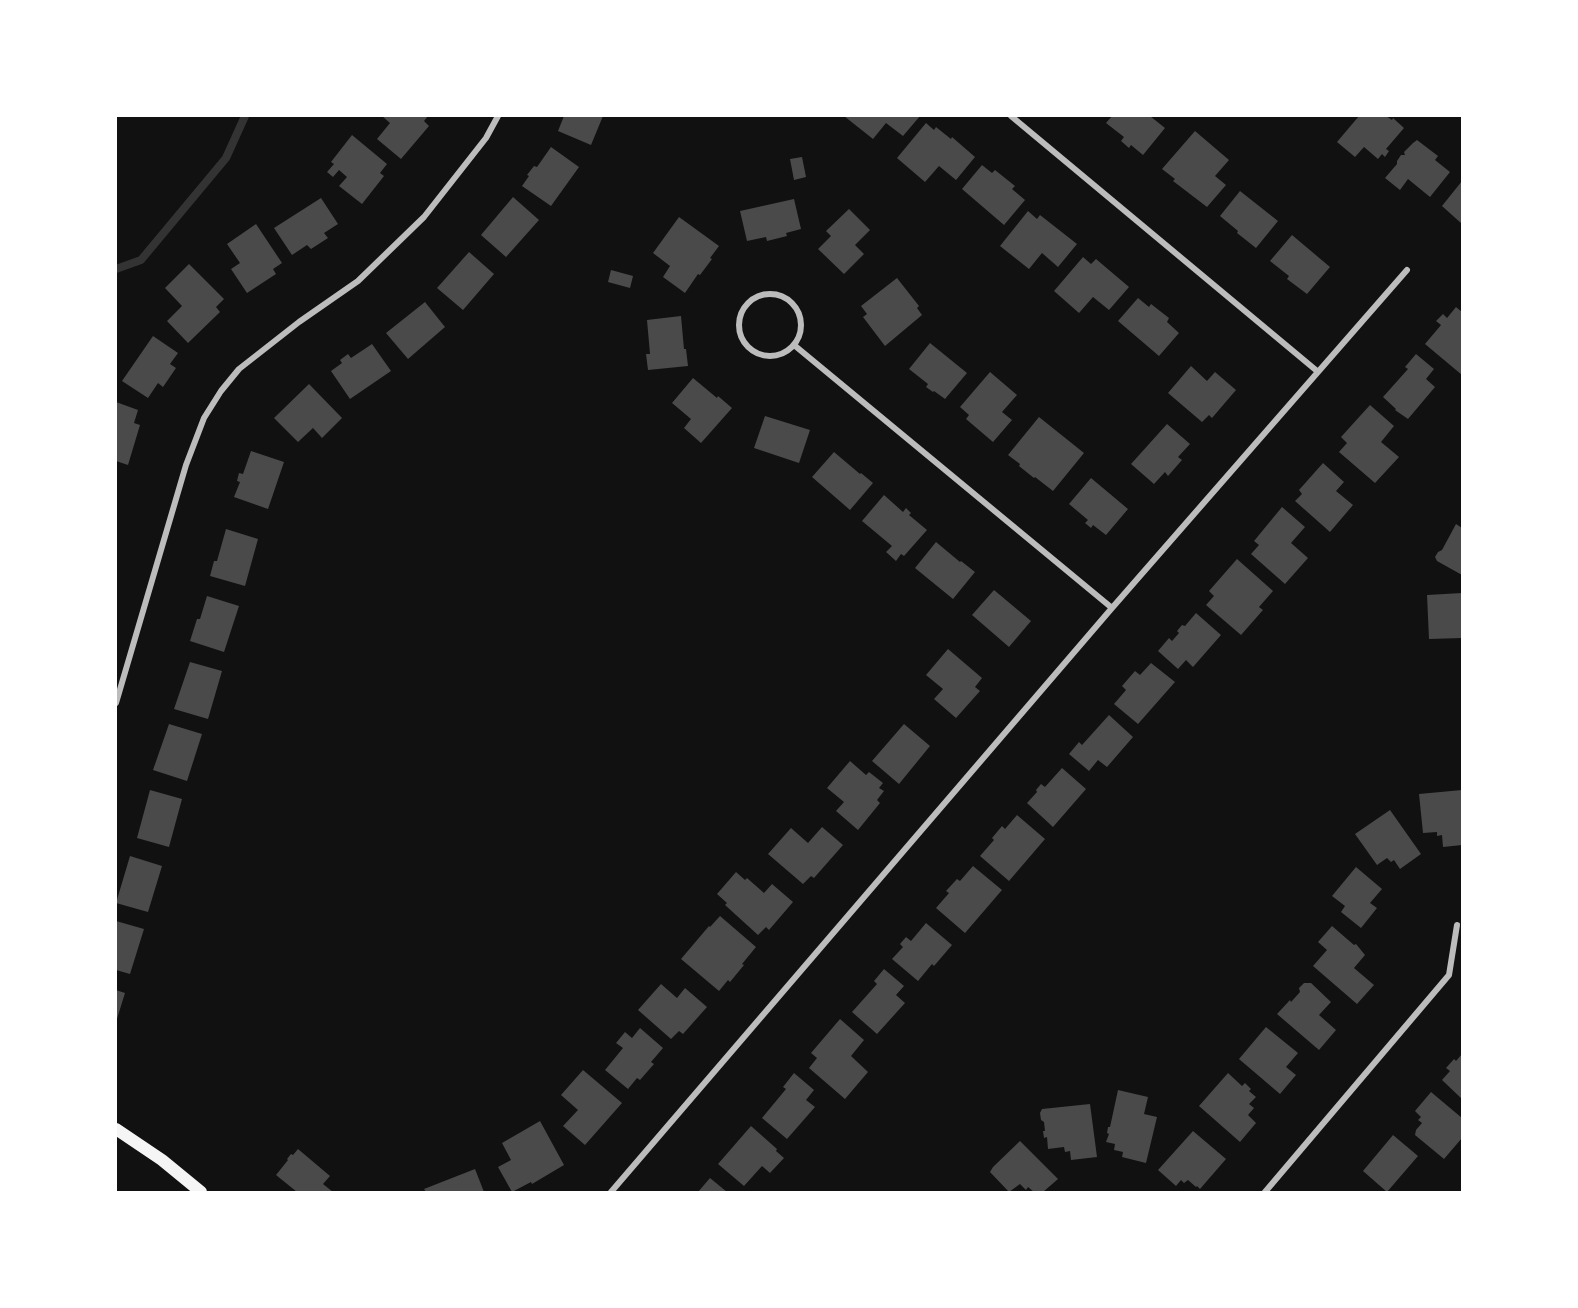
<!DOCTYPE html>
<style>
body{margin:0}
#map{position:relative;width:1578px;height:1308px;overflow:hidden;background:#111;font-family:"Sofia Sans Condensed",sans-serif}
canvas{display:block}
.frame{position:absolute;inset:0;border:117px solid #fff;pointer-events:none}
</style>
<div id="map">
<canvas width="1578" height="1308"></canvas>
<div class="frame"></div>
</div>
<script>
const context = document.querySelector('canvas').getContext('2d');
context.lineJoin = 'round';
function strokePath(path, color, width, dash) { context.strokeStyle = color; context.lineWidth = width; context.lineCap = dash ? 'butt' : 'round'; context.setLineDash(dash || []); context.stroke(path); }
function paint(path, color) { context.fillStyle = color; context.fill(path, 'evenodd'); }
const stream = new Path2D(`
 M116 269 141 260 226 158 245 116`);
const building = new Path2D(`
 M382 116H428L424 121 429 126 401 159 377 139 390 123Z
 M564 116H603L591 145 558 131Z
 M844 116H920L903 136 886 123 873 139Z
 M1112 116H1150L1165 128 1143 155 1131 145 1129 148 1121 141 1124 137 1106 123Z
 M1359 116H1386L1392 120 1393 118 1404 128 1386 149 1389 151 1385 157 1382 154 1378 159 1364 147 1355 157 1337 142Z
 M926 123 934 130 936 127 951 139 952 137 975 157 956 180 939 166 925 182 897 158Z
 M1195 131 1229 160 1215 176 1226 185 1207 207 1173 181 1175 179 1162 169Z
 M352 135 387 164 380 173 384 176 362 204 339 186 347 177 339 170 333 177 327 172 334 164 331 162Z
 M1417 140 1438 156 1435 160 1450 172 1430 197 1408 179 1400 190 1385 178 1397 164V161L1401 155H1405L1404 152 1413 143Z
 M551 147 579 167 551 206 522 186 529 176 527 175 534 166 537 167Z
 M802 157 806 177 794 180 790 159Z
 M982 165 992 173 995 170 1015 186 1012 189 1025 200 1004 225 962 189Z
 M1462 181V224L1442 206Z
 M1240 191 1278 221 1256 248 1237 233 1238 231 1220 216Z
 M513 197 539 220 506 257 481 235Z
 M321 198 338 224 324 233 328 238 311 249 307 245 292 255 274 228Z
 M794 199 801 229 786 233 787 236 767 241 766 237 747 241 740 211Z
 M849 209 870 230 855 245 864 254 844 274 818 249 831 236 826 231Z
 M1028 211 1037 219 1040 215 1077 244 1058 267 1042 253 1029 269 1000 246Z
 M679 217 719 246 710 258 712 259 700 275 698 274 685 293 663 277 670 266 653 253Z
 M256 224 282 263 273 269 276 274 247 293 231 269 240 263 227 244Z
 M1292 235 1330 267 1307 294 1287 279 1289 276 1270 261Z
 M469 252 494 274 463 310 437 288Z
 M1083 257 1091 264 1096 259 1129 287 1109 310 1093 297 1079 313 1054 291Z
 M189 264 224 299 216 307 220 312 188 343 167 321 182 306 165 288Z
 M611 270 633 276 630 288 608 282Z
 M897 278 919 306 917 308 922 315 885 346 863 317 867 314 861 306Z
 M1138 298 1149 307 1151 304 1169 318 1167 322 1179 333 1159 356 1118 321Z
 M425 302 445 327 408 359 386 333Z
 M1456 307 1462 312V375L1425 344 1441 325 1436 321 1443 314 1447 318Z
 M681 316 684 349H686L688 366 648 370 646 354H650L647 320Z
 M153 336 178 353 170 364 176 368 163 387 158 383 148 398 122 381Z
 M930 343 967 373 945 399 934 391 933 392 926 387 928 384 909 369Z
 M372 344 391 371 350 399 331 371 342 363 340 360 348 354 351 358Z
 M1416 354 1434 369 1426 379 1435 387 1408 419 1395 410 1396 409 1383 397 1408 369 1405 367Z
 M1191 366 1207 381 1215 372 1236 390 1212 418 1209 415 1202 422 1168 393Z
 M990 372 1017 395 1002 412 1012 420 993 442 966 419 969 415 960 407Z
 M693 378 717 398 718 396 732 408 701 443 684 428 691 419 672 403Z
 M309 384 342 418 322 438 313 428 298 442 274 418Z
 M116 402 138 410 134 423 140 425 128 465 116 461Z
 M1370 405 1394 426 1381 442 1399 457 1375 483 1339 452 1347 443 1341 437Z
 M765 416 810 430 799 463 754 448Z
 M1039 417 1084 453 1053 491 1035 477 1034 478 1019 466 1020 464 1008 455Z
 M1167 424 1190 444 1178 457 1182 460 1168 476 1165 472 1154 484 1131 464Z
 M251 451 284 462 268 509 234 497 240 482 237 481 239 473 243 474Z
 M834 452 860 474 861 473 873 483 850 510 812 477Z
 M1323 463 1344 482 1336 491 1353 505 1330 532 1295 501 1302 494 1299 490Z
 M1091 478 1128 509 1106 535 1093 525 1091 528 1085 523 1088 520 1069 504Z
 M884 495 903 512 906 508 911 513 909 515 927 530 904 556 901 554 896 561 886 552 892 546 862 521Z
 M1282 507 1305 527 1291 543 1308 558 1285 584 1251 554 1259 545 1254 541Z
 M1456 524 1462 528V575L1437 561 1435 557 1438 552 1442 550Z
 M226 529 258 539 245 586 210 576 214 561H217Z
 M936 542 960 562 961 561 975 572 953 599 915 568Z
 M1237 559 1273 591 1259 607 1263 610 1241 635 1206 605 1214 596 1209 591Z
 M994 590 1031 621 1009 647 972 615Z
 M1462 593V638L1429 639 1427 595Z
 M207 596 239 606 224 652 190 641 197 619H200Z
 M1196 613 1221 635 1193 667 1186 660 1178 669 1158 651 1169 638 1172 641 1179 633 1177 631 1182 625 1185 626Z
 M948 649 982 678 975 687 980 691 956 718 934 699 943 689 926 675Z
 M190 662 222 671 208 719 174 709Z
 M1151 663 1175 682 1138 724 1114 704 1126 690 1122 686 1135 671 1140 675Z
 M1109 715 1133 737 1107 767 1098 760 1089 771 1069 754 1079 742 1082 745Z
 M169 724 202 734 187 781 153 770Z
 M904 724 930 746 899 784 872 761Z
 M850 761 866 775 869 772 883 783 879 788 884 791 877 800 880 803 858 830 836 811 844 802 827 788Z
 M1062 768 1086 789 1053 827 1027 803 1037 792 1036 790 1041 784 1045 787Z
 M150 790 182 799 169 847 137 838Z
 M1462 790V845L1443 847 1442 835 1437 836V832L1423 833 1419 794Z
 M1390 810 1421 854 1400 869 1394 860 1391 862 1387 858 1377 865 1355 834Z
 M1017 815 1045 839 1009 881 980 856 994 840 992 838 1002 826 1005 829Z
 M822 827 843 845 814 878 811 876 803 884 768 854 791 828 808 843Z
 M130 856 162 866 148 912 116 903Z
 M973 866 1002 890 965 933 936 908 949 893 946 891 957 879 960 881Z
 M1356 867 1382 889 1370 903 1377 908 1361 928 1341 912 1345 906 1332 896Z
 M736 872 745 880 747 878 764 893 772 884 793 902 769 930 766 927 758 935 725 905 727 903 717 894Z
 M720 916 756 947 742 964 744 965 730 982 728 980 719 991 681 959 709 926 710 927Z
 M116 921 144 929 130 974 116 970Z
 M926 923 952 945 934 966 932 964 918 981 892 959 903 947 900 944 906 937 911 941Z
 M1332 926 1354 945 1356 944 1365 955 1354 968 1374 985 1357 1004 1313 966 1327 950 1318 942Z
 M884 969 904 986 896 995 905 1003 877 1034 852 1012 877 984 874 981Z
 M1304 983H1311L1331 1002 1319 1015 1336 1030 1319 1050 1277 1014 1290 1000 1291 1002 1300 992 1299 988Z
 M661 984 677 998 685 988 707 1007 683 1034 679 1031 671 1039 638 1010Z
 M116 990 125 993 116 1022Z
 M840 1019 864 1040 851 1056 868 1072 845 1099 809 1068 817 1058 811 1053Z
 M1266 1027 1298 1053 1286 1067 1296 1075 1280 1094 1239 1059Z
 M640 1028 663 1048 651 1062 654 1064 640 1080 637 1078 628 1089 605 1070 623 1048 616 1043 625 1032 632 1038Z
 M1462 1054V1099L1442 1080 1450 1071 1446 1068 1454 1059 1456 1061Z
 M583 1070 622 1103 585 1145 563 1126 578 1110 561 1095Z
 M794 1073 814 1090 806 1100 815 1107 787 1139 762 1118 786 1089 783 1087Z
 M1228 1073 1242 1086 1245 1083 1251 1089 1249 1091 1256 1097 1249 1104 1254 1108 1248 1115 1256 1123 1240 1142 1199 1106Z
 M1118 1090 1148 1097 1144 1114 1157 1117 1146 1163 1122 1157 1123 1152 1114 1150 1115 1144 1106 1142 1109 1134 1107 1133 1108 1127H1110Z
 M1431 1092 1462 1118V1138L1444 1159 1415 1135 1416 1130 1422 1123 1418 1120 1421 1117 1415 1111Z
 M1090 1104 1097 1157 1071 1160 1070 1151 1065 1152 1064 1147 1048 1149 1047 1137 1044 1138 1043 1131H1045L1044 1122 1041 1120 1040 1113 1042 1109Z
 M540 1121 564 1165 532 1184 531 1182 512 1192 498 1167 511 1160 502 1143Z
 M751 1126 777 1149 776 1151 784 1158 770 1173 762 1166 744 1186 718 1164Z
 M1193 1131 1226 1159 1200 1189 1197 1186 1196 1187 1188 1180 1184 1183 1181 1180 1176 1186 1158 1170Z
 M1393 1135 1418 1156 1387 1192 1363 1171Z
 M1020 1141 1058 1179 1043 1192H1034L1028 1187 1026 1190 1020 1184 1009 1192 990 1172 993 1167Z
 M298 1149 330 1176 323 1184 333 1192H297L276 1175 288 1160 287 1159 291 1154 293 1155Z
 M475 1169 484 1192H426L424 1189Z
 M710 1178 727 1192H698Z`);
const minor = new Path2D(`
 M1011 116 1317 371
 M739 325a31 31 0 1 1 62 0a31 31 0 1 1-62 0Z
 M794 345 1112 608
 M116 703 186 465 204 418 221 391 239 369 299 322 358 281 424 217 486 138 498 116
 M611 1192 1112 608 1407 270
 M1265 1192 1449 975 1457 925`);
const secondary = new Path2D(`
 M116 1129 162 1160 201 1192`);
strokePath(stream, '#333', 8);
paint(building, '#4a4a4a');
strokePath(minor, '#bcbcbc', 6);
strokePath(secondary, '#f5f5f5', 12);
</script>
